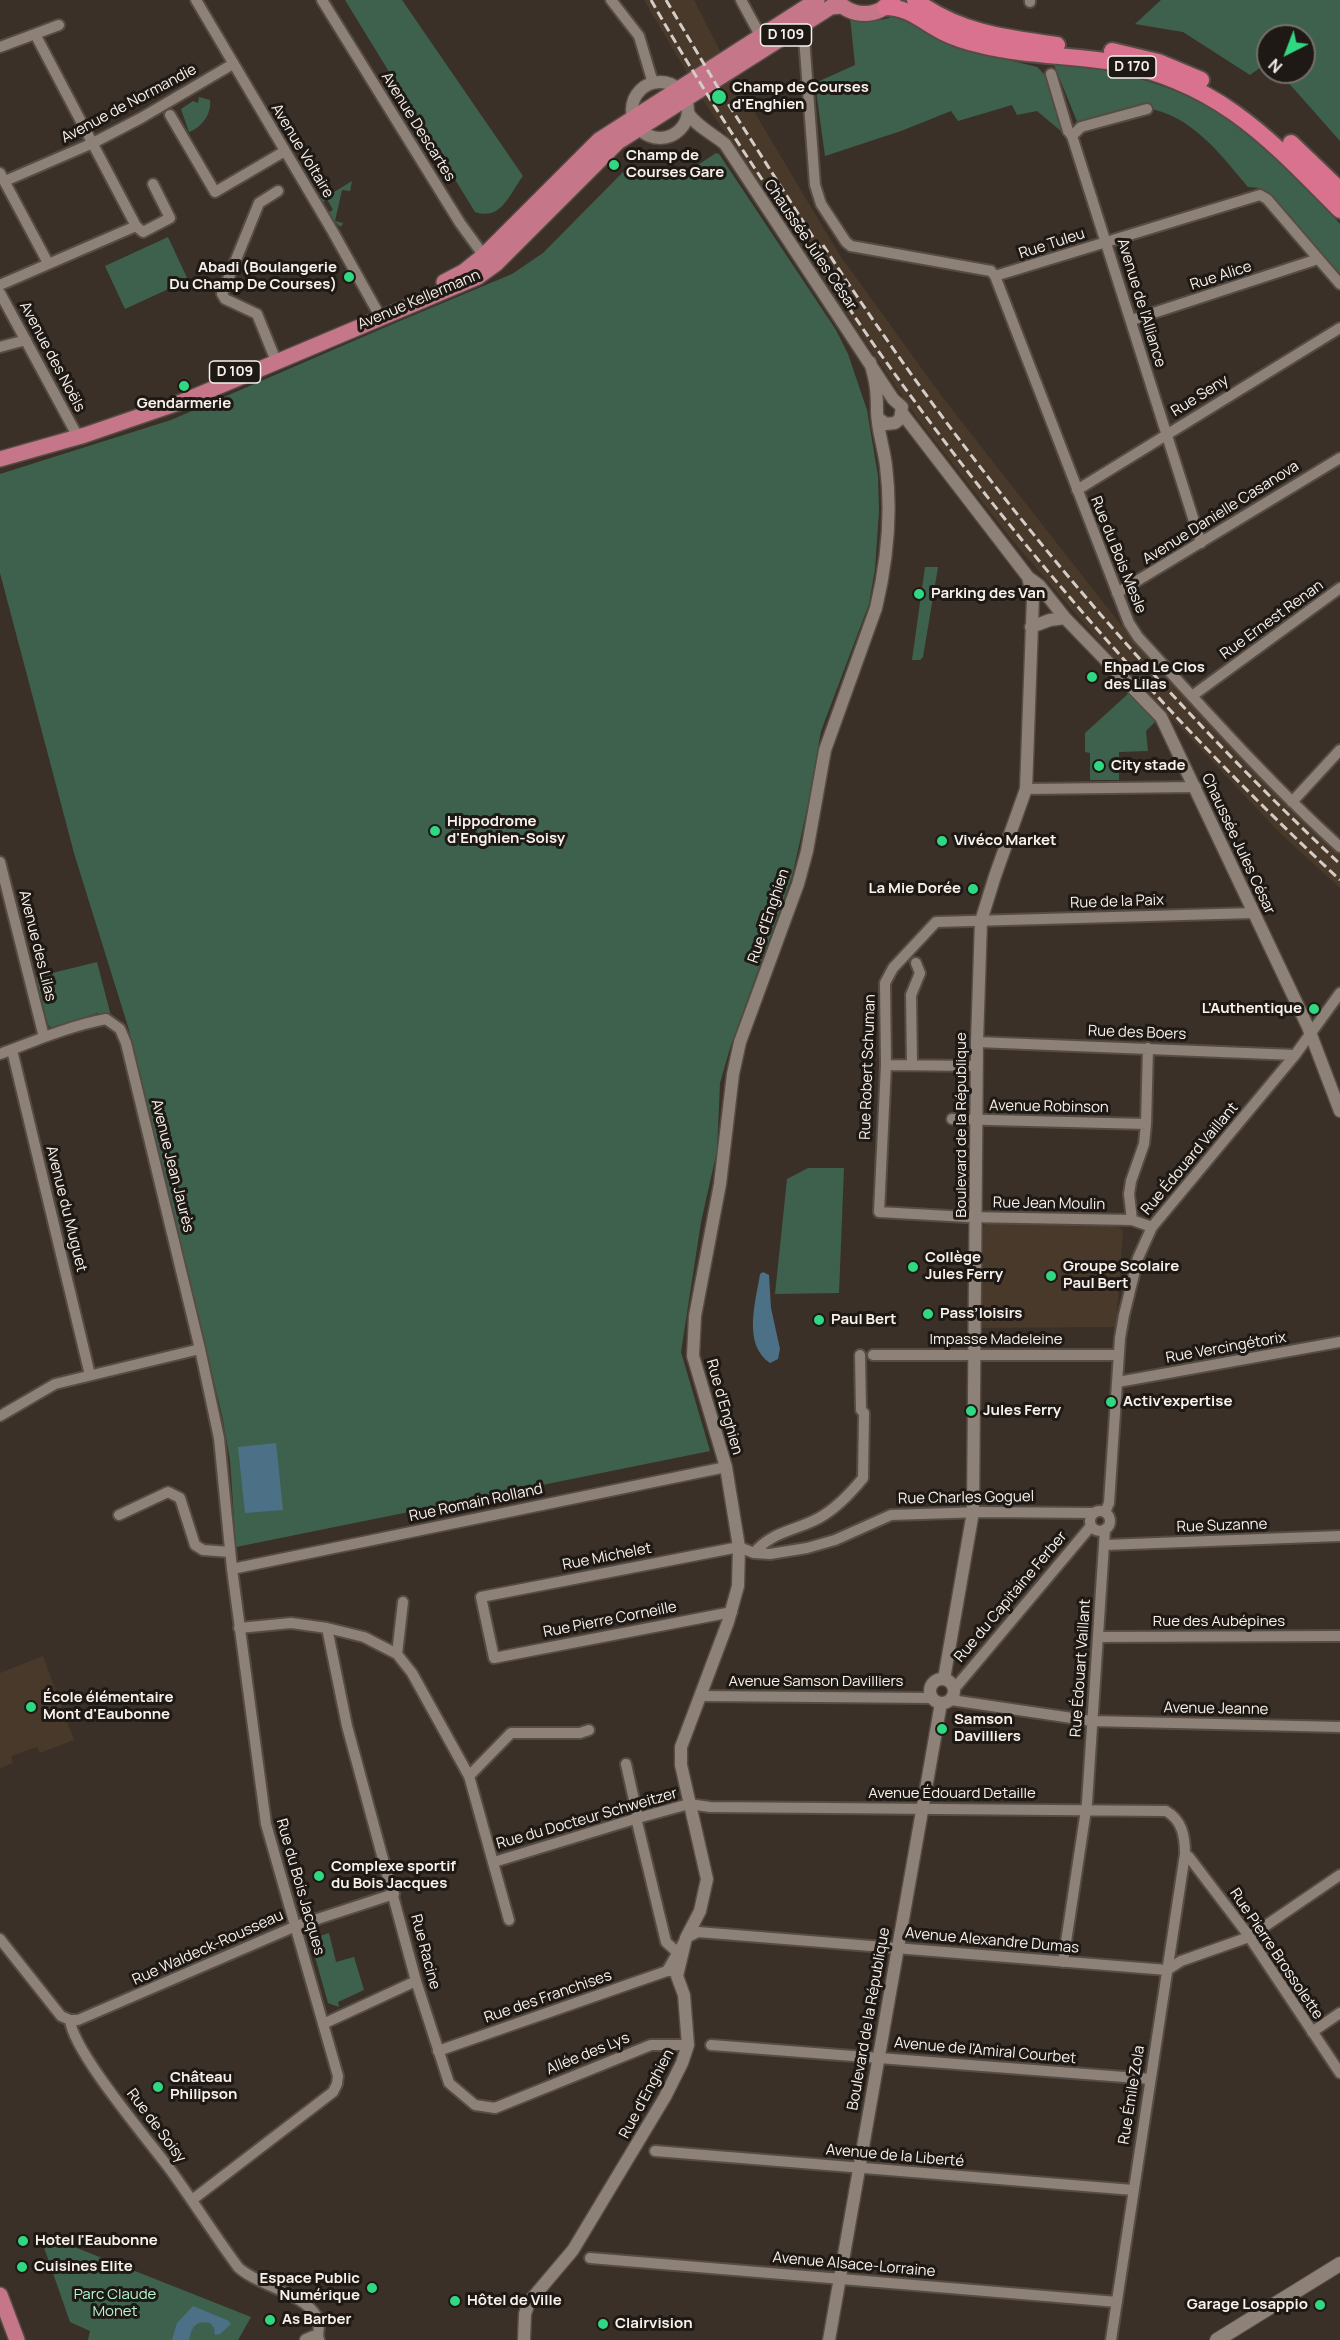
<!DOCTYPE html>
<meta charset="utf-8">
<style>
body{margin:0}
#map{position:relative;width:1340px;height:2340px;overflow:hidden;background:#3b3027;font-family:Manrope,sans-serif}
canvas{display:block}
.north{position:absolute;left:1256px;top:24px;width:60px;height:60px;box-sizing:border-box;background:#1e1915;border:2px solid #756f6b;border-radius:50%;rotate:222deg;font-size:16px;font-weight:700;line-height:24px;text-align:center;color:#f8f1eb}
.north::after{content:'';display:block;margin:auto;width:21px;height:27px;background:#30d882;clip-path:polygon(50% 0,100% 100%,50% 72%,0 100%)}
</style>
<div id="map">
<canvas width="1340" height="2340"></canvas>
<div class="north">N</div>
</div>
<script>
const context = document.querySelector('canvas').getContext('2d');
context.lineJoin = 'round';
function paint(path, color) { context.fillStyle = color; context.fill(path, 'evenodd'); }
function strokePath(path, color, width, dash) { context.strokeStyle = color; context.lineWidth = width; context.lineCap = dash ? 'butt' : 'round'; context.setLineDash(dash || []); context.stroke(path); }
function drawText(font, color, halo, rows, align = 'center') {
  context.font = font + ' Manrope,sans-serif'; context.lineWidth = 6; context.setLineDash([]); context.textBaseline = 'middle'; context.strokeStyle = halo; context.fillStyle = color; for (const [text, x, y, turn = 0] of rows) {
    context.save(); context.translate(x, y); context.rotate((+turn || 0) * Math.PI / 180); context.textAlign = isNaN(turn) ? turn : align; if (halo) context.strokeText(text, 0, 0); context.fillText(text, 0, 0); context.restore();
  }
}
const built = new Path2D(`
 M644 0H694L734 78 839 254 943 398 1132 639 1309 827 1340 854V888L1282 835 1112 656 1012 540 917 418 703 100Z
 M988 1222 1117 1225 1123 1231 1116 1327 982 1328V1228Z
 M43 1656 74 1740 40 1753 37 1747 11 1756 13 1763 0 1768V1673Z`);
const green = new Path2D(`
 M345 0H402L523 176C509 195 501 221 475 212Z
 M1161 0H1340V141L1279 72H1304V36H1268V62L1250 75 1183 32 1135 24Z
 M895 16 959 48 1037 67C1054 81 1058 110 1063 131L1062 132 1037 111 1017 115 1012 105 958 121 951 111 901 131 825 156 815 83 855 65 850 17C866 22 879 22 895 16Z
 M1053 62C1133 73 1192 88 1257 139 1288 163 1313 196 1340 224V280L1266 193 1259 188 1248 187C1220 154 1191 114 1145 108 1133 106 1092 120 1078 124Z
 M199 97 210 100C212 114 201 128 189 132L181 109 193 101 198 103Z
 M716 153 719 154 836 330 848 354 867 410 878 476 879 511 875 569 869 604 821 731 807 809 792 877 730 1048 720 1083 717 1151 701 1222 681 1352 710 1451 236 1547 230 1460 222 1415 129 1030 74 853 0 573V474L171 420 395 323 512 274 543 253 625 170 670 178 681 176Z
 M352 181 350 191 342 190 335 221 343 223 341 227C331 220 325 208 318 196L321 195 325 200 323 202 329 212 333 210 326 197Z
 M168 237 188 280 125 309 105 266Z
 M925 567H938L923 657 920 660H912Z
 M1129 693 1157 720 1146 731 1148 751 1119 752V780H1090V753L1085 752V733Z
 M97 962 111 1016 97 1013 53 1029 48 1025 36 977Z
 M808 1168H844L839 1293 775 1294 787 1179Z
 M329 1933 336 1962 354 1957 364 1990 338 2002 339 2007 328 2003 310 1939Z
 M39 2233 251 2317 238 2340H88L90 2331 70 2322Z`);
const water = new Path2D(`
 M763 1272 769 1275 771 1308 780 1349 778 1359 770 1363C742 1344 756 1301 760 1274Z
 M276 1443 283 1510 245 1513 238 1447Z
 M193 2306 229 2321 231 2324 220 2334 215 2335 214 2328 210 2323C195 2320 192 2327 189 2340H172L177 2323Z`);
const minor = new Path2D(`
 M196 0 333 232 381 318
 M322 0 460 223 487 260
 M611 0 639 36 653 83
 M741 0 761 37
 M1030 0V2
 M801 26 804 37 815 185 821 204 846 242 851 246 991 271 995 276
 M35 34 136 226
 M0 47 59 25
 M1051 74 1068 131 1072 136 1201 543
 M170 115 215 192 285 151
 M1072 136 1081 127 1147 109
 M0 173 48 263
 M5 181 93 143 141 118 233 64
 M278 191 259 203 222 294 225 299 257 314 274 356 279 360
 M995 276 1129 623 1138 637C1204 709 1268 782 1340 847
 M995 276 1260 195 1267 199 1340 284
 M0 285 136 226 143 232 170 218 153 184
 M0 293 78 437
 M1132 320 1318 259
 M0 347 26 340
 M1077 490 1340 328
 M1117 593 1340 458
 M1192 696 1340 588
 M1026 789 1196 787
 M1292 802 1340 750
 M0 862 44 1037
 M977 1042 1295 1055
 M12 1050 90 1375
 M0 1054C35 1041 69 1026 106 1019L120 1029 126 1043 200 1349 219 1438 232 1569 266 1824 338 2076 337 2084 333 2092 192 2200
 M886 1065 977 1066
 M912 1065 911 995 920 973 916 963
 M952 1119 1146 1124
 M1132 1220 1129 1194 1131 1181 1144 1144 1146 1124 1148 1048
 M1152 1227 1132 1220 967 1217 879 1212 886 1065 885 983 893 968 936 922 1254 913
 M873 1355H1119
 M1118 1382 1340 1342
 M0 1416 55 1384 200 1349
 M1090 1521a10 10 0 1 1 20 0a10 10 0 1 1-20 0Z
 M1105 1512 1109 1503 1120 1338 1124 1315 1138 1258 1152 1227 1295 1055 1340 993
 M119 1515 168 1492 180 1498 195 1545 203 1550 230 1552
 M1105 1545 1340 1536
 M754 1553C772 1531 795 1531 819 1518 837 1508 850 1494 863 1478L864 1413 861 1410 860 1355
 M232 1569 726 1467
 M732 1612 494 1658 481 1597 739 1547 754 1553 770 1554 807 1548 835 1540 891 1515 982 1512 1093 1513
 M239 1628 291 1623 327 1628 364 1637 397 1654 412 1673 469 1776 509 1920
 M327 1628 347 1726 416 1981 449 2083 475 2105 495 2108 651 2045H688
 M1098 1637 1340 1636
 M397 1654 403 1602
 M955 1688 1091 1526
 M700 1696 932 1698
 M951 1700 1092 1721 1340 1727
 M626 1764 638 1818 637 1822 666 1942 681 1956
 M469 1776 511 1733H580L589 1730
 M1185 1854 1189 1857 1246 1932 1340 2073
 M494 1862 638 1818 689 1804 710 1807 1166 1811C1182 1820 1185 1836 1185 1854L1111 2340
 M0 1939 61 2016 70 2020H78L296 1926 394 1894
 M1063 1962 1087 1803 1105 1529
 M1167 1970 1181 1961 1249 1937 1340 1875
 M667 1971 686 1938 698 1932 1167 1970
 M70 2020C73 2052 150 2142 172 2172 195 2204 215 2236 238 2267 258 2286 304 2293 317 2317 322 2325 316 2332 319 2340
 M323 2024 416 1981
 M1312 2032 1340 2013
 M711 2045 1150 2079
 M438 2051 667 1971H673
 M655 2151 1133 2190
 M590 2258 1117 2302`);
const tertiary = new Path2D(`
 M632 110a28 28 0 1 1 56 0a28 28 0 1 1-56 0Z
 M688 113C696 126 713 134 725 144L893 399 902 407 900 419 895 423 886 424 878 418
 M902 413 1028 577 1039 585 1065 618 1161 717 1308 1027 1340 1111
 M1031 627 1050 620 1065 618
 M930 1691a12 12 0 1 1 24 0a12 12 0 1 1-24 0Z
 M944 1679 973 1512 977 1042 981 921 995 876 1026 789 1033 597 1028 577
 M306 2340 313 2337 318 2340
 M524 2340 525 2314 529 2302 573 2250 665 2097 682 2063 688 2045 684 1995 677 1976 686 1938 700 1911 707 1879 681 1765V1747L728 1622 738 1586 739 1547 726 1467 693 1356 695 1316 720 1184 733 1074 740 1042 798 884 807 851 825 750 876 608C887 562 892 513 886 466 884 448 877 429 877 411 877 391 876 382 870 362
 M829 2340 941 1703`);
const secondary = new Path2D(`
 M1217 2340 1340 2264`);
const primary = new Path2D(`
 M836 0C852 18 877 18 893 0
 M444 282 463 272 483 256 599 140 817 0
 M0 459 85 435 184 401 478 277 496 264 618 142 831 7 841 6
 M0 2295 17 2340`);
const trunk = new Path2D(`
 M915 0C957 32 1005 38 1057 45
 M885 7C909 7 923 22 943 32 955 38 968 42 981 45 1024 56 1069 55 1112 62 1217 81 1269 138 1340 210
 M1112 51 1158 62 1201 80
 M1291 143 1340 190`);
const rail = new Path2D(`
 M651 0C702 90 759 176 817 261 840 294 861 327 884 359 1018 547 1171 723 1340 880
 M666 0 720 91 825 256
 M823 245C969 470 1144 680 1340 864`);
const markers = [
 [719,97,8,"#30d882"],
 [614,165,6,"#30d882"],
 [349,277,6,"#30d882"],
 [184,386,6,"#30d882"],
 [919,594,6,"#30d882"],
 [1092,677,6,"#30d882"],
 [1099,766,6,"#30d882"],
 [435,831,6,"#30d882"],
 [942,841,6,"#30d882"],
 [973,889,6,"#30d882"],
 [1314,1009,6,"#30d882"],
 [913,1267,6,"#30d882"],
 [1051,1276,6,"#30d882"],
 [928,1314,6,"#30d882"],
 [819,1320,6,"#30d882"],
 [1111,1402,6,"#30d882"],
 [971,1411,6,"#30d882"],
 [31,1707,6,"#30d882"],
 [942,1729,6,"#30d882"],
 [319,1876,6,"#30d882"],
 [158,2087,6,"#30d882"],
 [23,2241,6,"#30d882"],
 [22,2267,6,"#30d882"],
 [372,2288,6,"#30d882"],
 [455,2301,6,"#30d882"],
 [1320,2305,6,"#30d882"],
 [270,2320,6,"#30d882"],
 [603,2324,6,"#30d882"]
];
const shields = [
 [786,35,51],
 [1132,67,48],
 [235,372,51]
];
const shieldNames = [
 ["D 109",786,35],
 ["D 170",1132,67],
 ["D 109",235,372]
];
const poiNames = [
 ["Champ de Courses",732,88],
 ["d'Enghien",732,105],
 ["Champ de",626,156],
 ["Courses Gare",626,173],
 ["Abadi (Boulangerie",337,268,"right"],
 ["Du Champ De Courses)",337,285,"right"],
 ["Gendarmerie",184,404,"center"],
 ["Parking des Van",931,594],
 ["Ehpad Le Clos",1104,668],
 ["des Lilas",1104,685],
 ["City stade",1111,766],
 ["Hippodrome",447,822],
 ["d'Enghien-Soisy",447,839],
 ["Vivéco Market",954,841],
 ["La Mie Dorée",961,889,"right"],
 ["L'Authentique",1302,1009,"right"],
 ["Collège",925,1258],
 ["Jules Ferry",925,1275],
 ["Groupe Scolaire",1063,1267],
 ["Paul Bert",1063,1284],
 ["Pass’loisirs",940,1314],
 ["Paul Bert",831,1320],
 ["Activ'expertise",1123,1402],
 ["Jules Ferry",983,1411],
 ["École élémentaire",43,1698],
 ["Mont d'Eaubonne",43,1715],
 ["Samson",954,1720],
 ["Davilliers",954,1737],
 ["Complexe sportif",331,1867],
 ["du Bois Jacques",331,1884],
 ["Château",170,2078],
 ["Philipson",170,2095],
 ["Hotel l'Eaubonne",35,2241],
 ["Cuisines Elite",34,2267],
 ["Espace Public",360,2279,"right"],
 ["Numérique",360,2296,"right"],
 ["Hôtel de Ville",467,2301],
 ["Garage Losappio",1308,2305,"right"],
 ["As Barber",282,2320],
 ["Clairvision",615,2324]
];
const streetNames = [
 ["Avenue de Normandie",129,104,-28],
 ["Avenue Descartes",418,127,58],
 ["Avenue Voltaire",302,151,59],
 ["Rue Tuleu",1052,244,-18],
 ["Chaussée Jules César",810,245,56],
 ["Rue Alice",1221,276,-18],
 ["Avenue Kellermann",419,300,-23],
 ["Avenue de l'Alliance",1141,303,73],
 ["Avenue des Noëls",52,357,62],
 ["Rue Seny",1200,396,-32],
 ["Avenue Danielle Casanova",1221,513,-32],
 ["Rue du Bois Mesle",1118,555,68],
 ["Rue Ernest Renan",1272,620,-36],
 ["Chaussée Jules César",1238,844,65],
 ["Rue de la Paix",1117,902,-2],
 ["Rue d'Enghien",769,916,-71],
 ["Avenue des Lilas",37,946,76],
 ["Rue des Boers",1137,1033,2],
 ["Rue Robert Schuman",868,1067,-88],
 ["Avenue Robinson",1049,1107,1],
 ["Boulevard de la République",962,1125,-90],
 ["Rue Édouard Vaillant",1190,1159,-50],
 ["Avenue Jean Jaurès",172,1166,76],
 ["Rue Jean Moulin",1049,1204,1],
 ["Avenue du Muguet",66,1209,76],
 ["Impasse Madeleine",996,1340],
 ["Rue Vercingétorix",1226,1348,-10],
 ["Rue d'Enghien",724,1407,74],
 ["Rue Charles Goguel",966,1498,-1],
 ["Rue Romain Rolland",476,1503,-12],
 ["Rue Suzanne",1222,1526,-2],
 ["Rue Michelet",607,1557,-11],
 ["Rue du Capitaine Ferber",1011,1597,-50],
 ["Rue Pierre Corneille",610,1620,-11],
 ["Rue des Aubépines",1219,1622],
 ["Rue Édouart Vaillant",1081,1668,-86],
 ["Avenue Samson Davilliers",816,1682],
 ["Avenue Jeanne",1216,1709,1],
 ["Avenue Édouard Detaille",952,1794],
 ["Rue du Docteur Schweitzer",587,1819,-16],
 ["Rue du Bois Jacques",300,1887,74],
 ["Avenue Alexandre Dumas",992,1941,5],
 ["Rue Waldeck-Rousseau",208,1948,-24],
 ["Rue Racine",425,1952,75],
 ["Rue Pierre Brossolette",1276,1954,56],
 ["Rue des Franchises",548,1997,-19],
 ["Boulevard de la République",869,2019,-80],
 ["Avenue de l'Amiral Courbet",985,2051,5],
 ["Allée des Lys",588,2054,-22],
 ["Rue d'Enghien",647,2094,-62],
 ["Rue Émile Zola",1132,2095,-81],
 ["Rue de Soisy",156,2126,53],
 ["Avenue de la Liberté",895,2156,5],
 ["Avenue Alsace-Lorraine",854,2265,5]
];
const parkNames = [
 ["Parc Claude",115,2295],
 ["Monet",115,2312]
];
paint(built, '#48392b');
paint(green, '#3e614e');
paint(water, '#4c7187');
strokePath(minor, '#554c44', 14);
strokePath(tertiary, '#554c44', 15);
strokePath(secondary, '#554c44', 16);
strokePath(primary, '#554c44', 18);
strokePath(trunk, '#554c44', 20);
strokePath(minor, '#8e8177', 10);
strokePath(tertiary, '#8e8177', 12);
strokePath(secondary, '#8e8177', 14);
strokePath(primary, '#c67689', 15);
strokePath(trunk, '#d8728f', 16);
strokePath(rail, '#d4ccc6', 3, [9, 4.5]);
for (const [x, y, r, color] of markers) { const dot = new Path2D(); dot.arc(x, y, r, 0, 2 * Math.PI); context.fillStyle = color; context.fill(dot); strokePath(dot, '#1e1915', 2); }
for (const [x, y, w] of shields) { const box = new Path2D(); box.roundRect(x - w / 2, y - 11, w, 22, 4.5); context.fillStyle = '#1e1915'; context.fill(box); strokePath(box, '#f8f1eb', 1.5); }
drawText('bold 14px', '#f8f1eb', null, shieldNames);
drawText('bold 15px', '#f8f1eb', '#1e1915', poiNames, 'left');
drawText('15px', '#f8f1eb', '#1e1915', streetNames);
drawText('15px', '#b3f6cf', '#1e1915', parkNames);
</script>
